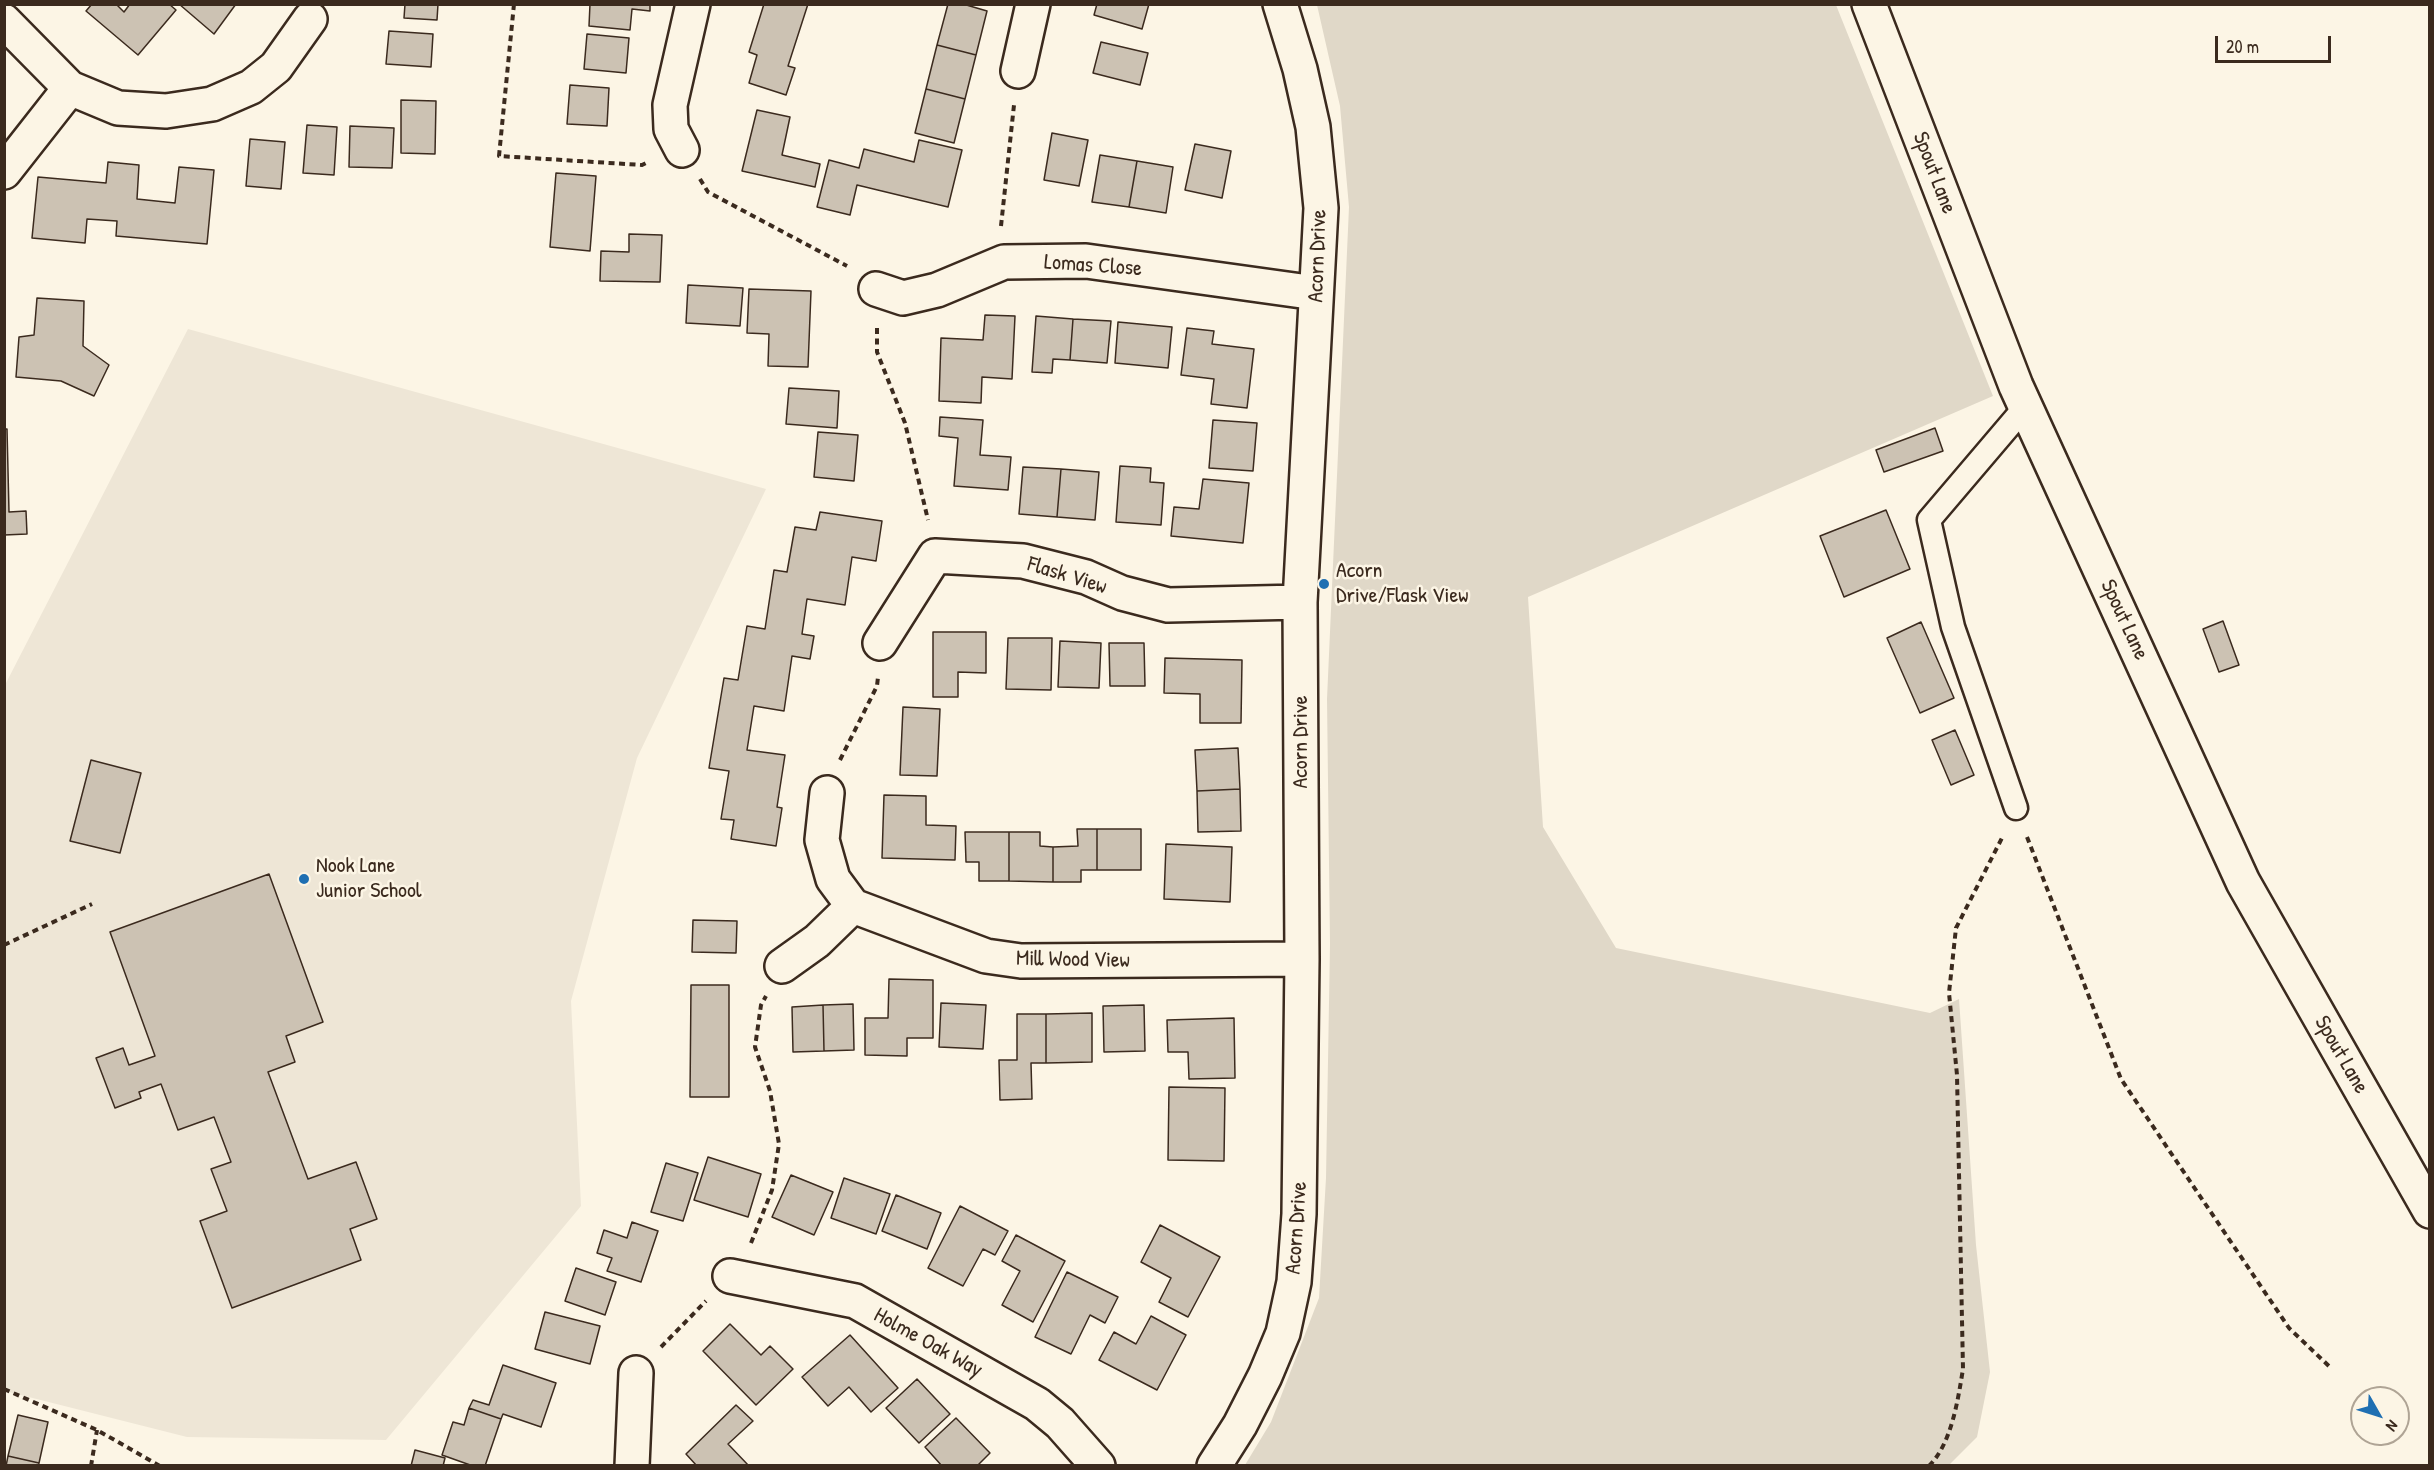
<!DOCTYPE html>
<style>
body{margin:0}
#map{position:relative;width:2434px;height:1470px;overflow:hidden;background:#fcf5e5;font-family:"Patrick Hand",sans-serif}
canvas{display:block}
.frame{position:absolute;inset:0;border:6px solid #3b2a1e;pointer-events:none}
.north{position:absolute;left:2350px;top:1386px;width:60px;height:60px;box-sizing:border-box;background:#fcf5e5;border:2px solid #afa495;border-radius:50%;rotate:129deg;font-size:16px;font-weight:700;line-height:24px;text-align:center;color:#3b2a1e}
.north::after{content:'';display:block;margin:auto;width:21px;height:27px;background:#1f6fb2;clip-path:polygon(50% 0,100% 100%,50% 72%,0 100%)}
.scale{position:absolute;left:2215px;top:36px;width:116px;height:27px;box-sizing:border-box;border:3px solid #3b2a1e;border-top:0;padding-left:8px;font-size:18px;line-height:21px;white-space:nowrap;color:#3b2a1e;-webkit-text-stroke:4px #fcf5e5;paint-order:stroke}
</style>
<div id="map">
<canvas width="2434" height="1470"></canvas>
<div class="frame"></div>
<div class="north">N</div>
<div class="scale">20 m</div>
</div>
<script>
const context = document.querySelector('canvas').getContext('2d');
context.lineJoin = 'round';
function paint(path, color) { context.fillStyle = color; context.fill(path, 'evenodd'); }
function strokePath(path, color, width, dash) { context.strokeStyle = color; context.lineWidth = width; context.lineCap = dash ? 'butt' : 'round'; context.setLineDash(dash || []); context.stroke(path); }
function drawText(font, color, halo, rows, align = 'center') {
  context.font = font + ' "Patrick Hand",sans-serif'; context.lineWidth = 5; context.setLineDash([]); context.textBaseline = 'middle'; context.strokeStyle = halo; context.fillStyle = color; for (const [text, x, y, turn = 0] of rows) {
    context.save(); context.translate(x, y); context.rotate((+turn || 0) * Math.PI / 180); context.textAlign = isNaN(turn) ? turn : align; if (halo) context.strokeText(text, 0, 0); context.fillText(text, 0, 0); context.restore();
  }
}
const built = new Path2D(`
 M188 329 766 489 637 758 571 1001 581 1206 386 1440 187 1437 5 1391V685Z`);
const green = new Path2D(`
 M1317 5H1836L1993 396 1528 597 1543 827 1616 948 1930 1013 1959 999 1976 1245 1990 1372 1977 1437 1949 1465H1245L1271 1422 1319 1298 1326 1178 1330 944 1327 699 1349 207 1340 106Z`);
const building = new Path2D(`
 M92 4H116L124 12 130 4H169L176 10 138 55 86 11Z
 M179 4H236L214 34Z
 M405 4H438L437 20 404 18Z
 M590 4H650V11L632 9 630 30 589 26Z
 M764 4H808L788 66 795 68 786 95 749 83 757 55 749 52Z
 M948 4H963L987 11 976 55 937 45Z
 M1097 4H1149L1142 29 1094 15Z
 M389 31 433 34 431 67 386 64Z
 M587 34 629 38 626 73 584 69Z
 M1101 42 1148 53 1140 85 1093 73Z
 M937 45 976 55 965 99 926 89Z
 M570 85 609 88 607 126 567 124Z
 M926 89 965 99 954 143 915 133Z
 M401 100 436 101 435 154 401 153Z
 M757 110 790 117 782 155 820 164 815 187 742 171Z
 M307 125 337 127 334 175 303 173Z
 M350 126 394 128 392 168 349 167Z
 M1052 133 1088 140 1079 186 1044 180Z
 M250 139 285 142 281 189 246 186Z
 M919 140 962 150 948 207 857 185 850 215 817 207 829 160 859 168 864 149 914 162Z
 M1195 144 1231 151 1222 198 1185 190Z
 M1100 155 1137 161 1129 207 1092 202Z
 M1137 161 1173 167 1166 213 1129 207Z
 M108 162 139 165 137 199 175 203 179 167 214 170 207 244 116 236 117 221 87 219 85 243 32 238 38 177 106 183Z
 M556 173 596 176 590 251 550 247Z
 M629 234 662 235 660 282 600 281 601 251 629 252Z
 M688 285 743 288 740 326 686 323Z
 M749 289 811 291 808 367 768 366 769 334 747 333Z
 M37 298 84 301 83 346 109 365 94 396 61 381 16 377 19 337 34 335Z
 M985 315 1015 316 1012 379 982 377 981 403 939 401 941 338 983 340Z
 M1036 316 1073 319 1070 360 1053 359 1052 373 1032 372Z
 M1073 319 1111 321 1107 363 1070 360Z
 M1118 322 1172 327 1168 368 1115 363Z
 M1187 328 1214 331 1212 344 1254 349 1247 408 1211 404 1214 379 1181 375Z
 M789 388 839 391 837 428 786 424Z
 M940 417 983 420 980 455 1011 457 1008 490 954 486 958 438 939 436Z
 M1213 420 1257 423 1253 471 1209 468Z
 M1935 428 1943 451 1884 472 1876 450Z
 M4 429H7L9 512 26 511 27 534 4 535Z
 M818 432 858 435 854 481 814 477Z
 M1120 466 1151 468 1150 482 1164 483 1161 525 1116 522Z
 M1023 467 1061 469 1057 517 1019 514Z
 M1061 469 1099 472 1095 520 1057 517Z
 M1203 479 1249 483 1243 543 1171 536 1174 507 1199 509Z
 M1886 510 1910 569 1844 597 1820 536Z
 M820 512 882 521 876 561 852 557 845 605 807 599 802 634 814 636 810 659 792 656 784 711 754 706 747 750 785 755 777 807 782 808 776 846 731 839 734 820 721 819 729 771 709 768 724 678 738 680 747 626 765 629 774 570 787 572 795 527 816 530Z
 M2223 621 2239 665 2219 672 2203 629Z
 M1921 622 1954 698 1920 713 1887 638Z
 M933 632H986V673L958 672V697H933Z
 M1008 638H1052L1051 690 1006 689Z
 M1060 641 1101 643 1099 688 1058 687Z
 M1109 643H1144L1145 686H1110Z
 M1165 658 1242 660 1241 723H1200V694L1164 693Z
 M903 707 940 709 937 776 900 775Z
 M1955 730 1974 775 1951 785 1932 740Z
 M1238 748 1240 789 1197 791 1195 750Z
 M91 760 141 773 120 853 70 841Z
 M1240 789 1241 831 1198 832 1197 791Z
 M884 795 926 796V825L956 826 955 860 882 858Z
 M1077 829H1097V870H1081V882H1053V847L1078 846Z
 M1097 829H1141V870H1097Z
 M965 832H1009V881H979V862H966Z
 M1009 832H1040V846L1053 847V882L1009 881Z
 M1166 844 1232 847 1230 902 1164 899Z
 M269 874 323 1022 286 1036 295 1062 268 1072 308 1179 356 1162 377 1219 350 1229 361 1260 232 1308 200 1221 227 1211 211 1169 231 1162 214 1117 178 1130 161 1084 139 1092 141 1098 115 1108 96 1058 123 1048 129 1065 155 1056 110 932Z
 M693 920 737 921 736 953 692 952Z
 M889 979 933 980V1038H907V1056L865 1055V1018H888Z
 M691 985H729V1097H690Z
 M941 1003 986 1005 983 1049 939 1047Z
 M853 1004 854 1050 824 1051 823 1005Z
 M823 1005 824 1051 793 1052 792 1007Z
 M1144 1005 1145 1051 1104 1052 1103 1006Z
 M1092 1013V1062L1046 1063V1014Z
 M1017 1014H1046V1063H1031L1032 1099 1000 1100 999 1060H1017Z
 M1234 1018 1235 1078 1189 1079 1188 1052H1168L1167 1020Z
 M1169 1087 1225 1088 1224 1161 1168 1160Z
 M708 1157 761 1174 748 1217 694 1200Z
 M666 1163 698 1173 683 1221 651 1212Z
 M791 1175 833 1192 814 1235 772 1217Z
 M844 1178 890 1194 876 1234 831 1218Z
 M896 1195 941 1213 927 1249 882 1231Z
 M960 1206 1008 1231 995 1255 983 1249 963 1286 928 1268Z
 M632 1222 658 1231 641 1282 607 1271 612 1258 597 1253 604 1230 627 1238Z
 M1160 1225 1220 1257 1188 1317 1159 1302 1171 1278 1141 1262Z
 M1016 1235 1065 1261 1033 1322 1002 1305 1020 1271 1002 1261Z
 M576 1268 616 1282 605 1315 565 1301Z
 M1067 1272 1118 1297 1105 1323 1090 1315 1071 1354 1035 1337Z
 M545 1312 600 1326 590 1364 535 1349Z
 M1151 1316 1186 1335 1157 1390 1099 1360 1114 1332 1136 1344Z
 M730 1324 761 1355 770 1346 793 1369 756 1405 703 1351Z
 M850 1335 898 1388 871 1412 849 1387 828 1406 802 1377Z
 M503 1365 556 1383 541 1427 503 1414 501 1419 469 1408 473 1400 489 1405Z
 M917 1379 950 1414 919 1443 886 1408Z
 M736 1405 753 1421 728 1444 749 1466H697L686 1454Z
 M469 1408 501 1419 485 1466H473L442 1455 453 1422 464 1425Z
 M18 1415 48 1422 39 1463 8 1456Z
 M956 1418 990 1453 977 1466H942L925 1447Z
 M415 1450 445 1458 443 1466H411Z
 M8 1456 39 1463 38 1466H6Z`);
const path = new Path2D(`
 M514 4 499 156 642 165 648 162
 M700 179 708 192 847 266
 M1001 226 1014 105
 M877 328V352L905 423 928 520
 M840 760 877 686 878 677
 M2027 837 2121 1079 2289 1328 2332 1369
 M4 945 92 904
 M751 1243 772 1190 779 1144 770 1091 755 1047 761 1005 766 996
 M661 1347 706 1301
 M4 1389 97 1430 160 1466
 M91 1466 97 1430
 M1929 1466C1952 1443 1958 1399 1963 1369L1957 1075 1949 993 1956 928 2003 836`);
const service = new Path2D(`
 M2016 808 1953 627 1929 520 2026 406`);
const minor = new Path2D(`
 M1869 4 2016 386 2243 882 2430 1211
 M4 21 70 88 118 108 166 111 212 104 251 87 276 67 310 19
 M1018 71 1033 4
 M682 150 671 129 670 105 693 4
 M4 172 70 88
 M876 289 903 298 937 290 1004 262 1086 261 1316 293
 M880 643 935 556 1023 561 1086 577 1122 593 1168 605 1300 602
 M827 793 822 840 833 879 853 906 986 956 1021 961 1302 959
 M782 966 817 941 853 906
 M730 1276 855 1301 1037 1404 1060 1423 1098 1466
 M632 1466 636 1373
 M1214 1466 1240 1425 1265 1376 1283 1333 1294 1282 1299 1214 1302 959 1300 602 1321 208 1313 127 1300 69 1280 4`);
const markers = [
 [1324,584,6,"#1f6fb2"],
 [304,879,6,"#1f6fb2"]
];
const streetNames = [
 ["Spout Lane",1934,173,69],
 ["Acorn Drive",1318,256,-88],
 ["Lomas Close",1093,266,4],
 ["Flask View",1067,576,17],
 ["Spout Lane",2124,620,65],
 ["Acorn Drive",1301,742,-90],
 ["Mill Wood View",1073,960,1],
 ["Spout Lane",2341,1055,60],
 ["Acorn Drive",1297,1228,-86],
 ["Holme Oak Way",928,1343,29]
];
const poiNames = [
 ["Acorn",1336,571],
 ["Drive/Flask View",1336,596],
 ["Nook Lane",316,866],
 ["Junior School",316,891]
];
paint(built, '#eee6d6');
paint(green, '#e0d8c8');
paint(building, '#ccc2b3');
strokePath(building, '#3b2a1e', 1.5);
strokePath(service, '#3b2a1e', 27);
strokePath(minor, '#3b2a1e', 38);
strokePath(path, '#3b2a1e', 4, [6, 4.5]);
strokePath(service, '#fcf5e5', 22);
strokePath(minor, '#fcf5e5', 33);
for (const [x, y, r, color] of markers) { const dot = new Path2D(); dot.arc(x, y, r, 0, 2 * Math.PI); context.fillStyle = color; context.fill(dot); strokePath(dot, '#fcf5e5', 2); }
drawText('22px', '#3b2a1e', '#fcf5e5', streetNames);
drawText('22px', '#3b2a1e', '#fcf5e5', poiNames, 'left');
</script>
